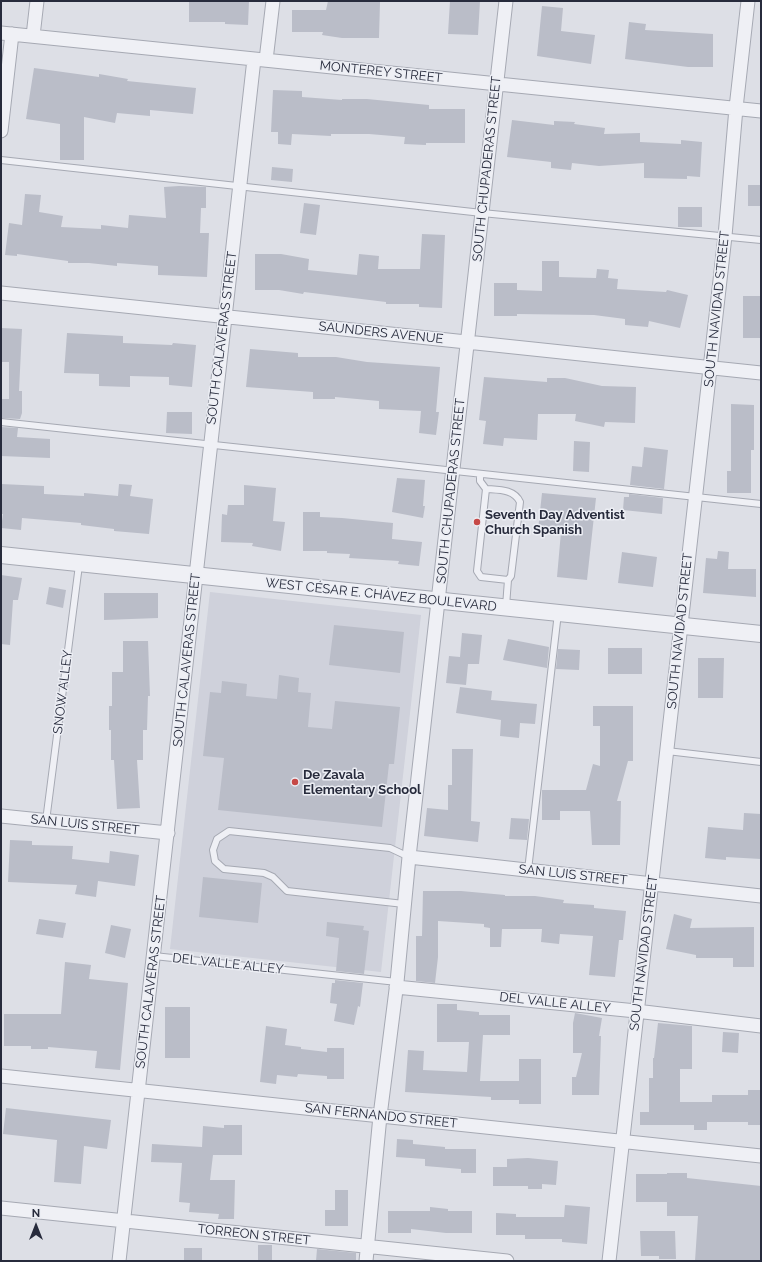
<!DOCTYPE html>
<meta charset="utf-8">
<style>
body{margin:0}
#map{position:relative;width:762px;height:1262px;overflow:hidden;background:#dddfe6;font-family:Raleway,sans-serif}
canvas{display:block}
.frame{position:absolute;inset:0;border:2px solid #272b3c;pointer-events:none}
.north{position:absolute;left:16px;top:1206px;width:40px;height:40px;-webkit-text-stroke:3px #eceef4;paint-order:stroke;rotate:0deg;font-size:11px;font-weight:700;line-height:16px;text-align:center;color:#272b3c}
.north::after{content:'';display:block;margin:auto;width:14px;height:18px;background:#272b3c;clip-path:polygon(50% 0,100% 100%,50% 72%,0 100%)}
</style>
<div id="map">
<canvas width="762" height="1262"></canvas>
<div class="frame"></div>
<div class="north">N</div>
</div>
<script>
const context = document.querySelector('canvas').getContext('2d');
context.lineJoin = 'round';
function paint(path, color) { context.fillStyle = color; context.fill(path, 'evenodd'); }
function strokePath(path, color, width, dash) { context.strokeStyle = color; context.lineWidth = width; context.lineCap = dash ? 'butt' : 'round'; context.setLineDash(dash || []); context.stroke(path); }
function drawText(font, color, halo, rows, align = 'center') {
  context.font = font + ' Raleway,sans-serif'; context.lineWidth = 3; context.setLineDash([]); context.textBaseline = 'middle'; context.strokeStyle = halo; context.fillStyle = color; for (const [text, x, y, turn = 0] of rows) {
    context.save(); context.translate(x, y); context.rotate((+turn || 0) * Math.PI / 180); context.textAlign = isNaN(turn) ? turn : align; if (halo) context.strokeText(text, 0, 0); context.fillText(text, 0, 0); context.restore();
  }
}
const built = new Path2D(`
 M210 592 421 615 381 972 170 949Z`);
const building = new Path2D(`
 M189 1H249L248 25 225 24V22H189Z
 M328 1 380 2 379 38H342L322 35 323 32H292V10H326Z
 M450 1H480L478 35 448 34Z
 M542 6 563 8 561 31 595 35 591 64 537 56Z
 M629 22 646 24 645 30 713 34V67H688L625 59Z
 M34 68 99 77V74L128 79 127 81 196 88 193 114 150 110V116L117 113 115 123 84 117V160H60V124L26 119Z
 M273 90 302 91V97L342 100V99H367L429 105V109H465V143H426V145L404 144 405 137 369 134H331V136L292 134 291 145 278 144V132H271Z
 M512 120 554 125V121L575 122 574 124 605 128 604 134 640 133V142L681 144V140L702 142 700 177 687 176V179L644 178V163L599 166 572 163 571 170 551 168V162L507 157Z
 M272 167 293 169 292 182 271 180Z
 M748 185H761V206H748Z
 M179 186 206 187V208H201L200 233H209L207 277 158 275V266L117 263V266L89 263H68V261L17 254V256L5 255 9 223 22 225 25 194 41 195 39 212 63 216 61 227 101 229V225L128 228 129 215 166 218 164 187Z
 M304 203 320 205 316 235 300 233Z
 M678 207H702V227H678Z
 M422 234 445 235 442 308 419 307V304H386V302L304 292 303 294 279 290H255V254H281L309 259 308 270 357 275 359 254 379 256 378 269H420Z
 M542 261H559V277L596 278 597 269 609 270 608 278 618 279 617 289 666 292 667 290 688 295 680 328 649 321 648 327 625 325V319L594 315 517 314V316H494V283H517V290L542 291Z
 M743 296H761V338H743Z
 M1 328 22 329 19 391H22V413L20 419 1 418V399H9V362H1Z
 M67 333 123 336V343L172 345 173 343 196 345 192 387 169 385V377L130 376V387L99 386V374L64 373Z
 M250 349 298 353V357H336L367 362 440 367 436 412H439L436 435 419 433 421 411 379 409V401L335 397V399H313V392L246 387Z
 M484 377 547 382V378H565L602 386 636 387 635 423 605 422 604 427 575 421 576 414H538L537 440 504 438 503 446 483 444 486 421 479 420Z
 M731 404 754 405V450H751V493H727V471H731Z
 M167 412H192V434L166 433Z
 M1 427 18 428 17 437 50 439V458L1 456Z
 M574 441 590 442 589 472 573 471Z
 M644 447 668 450 664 489 630 485 632 466 642 467Z
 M397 478 425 480 423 506H425L423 518 392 512Z
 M1 484 44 486V494L84 496V493L118 496 119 484 132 485 130 496 153 499 149 534 114 531V529L81 525V523L22 518 21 530 1 528 3 514H1Z
 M244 485 276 488 273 521 285 522 281 551 252 546 253 543 221 542 222 514 227 515 228 505H244Z
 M542 493 596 498 587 580 557 577 561 532 538 530Z
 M629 494 663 498 662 514 623 510 624 497H629Z
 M303 512H320V517L342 518 393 523 392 539 422 542 419 566 398 564 399 561 349 558 350 554 327 553V551H303Z
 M718 551 729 552 728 569H756V597L703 593 706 558 717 559Z
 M622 552 657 557 653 587 618 583Z
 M1 575 22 578 18 600H13L10 645 1 644Z
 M49 587 66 590 63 608 46 604Z
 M104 593H158V618L104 620Z
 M334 625 404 632 400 673 329 665Z
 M462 633 482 635 479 664H468L466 685 446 683 449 656 460 657Z
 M508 639 549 647 547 668 503 660Z
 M123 641H148L150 696H148L147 730H143V760H137L140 808 117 809 114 760H111V730H109V706H112V672H123Z
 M608 648H642V674H608Z
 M558 649 580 650 579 670 556 669Z
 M698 658H724L723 698H698Z
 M279 675 299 678 298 692 311 693 308 727 332 729 335 701 400 707 394 764H389L382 827 218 810 224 758 203 756 210 692 221 693 222 681 247 684 246 696 277 699Z
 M460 687 492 691 491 700 537 704 535 724 520 723 519 738 500 736 501 720 456 713Z
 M593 706H633V761H628L617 801H621L620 845H592L590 811H560V820H542V790H586L593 764 600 766V726H593Z
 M452 749H473L471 821 480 822 478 842 424 836 427 808 448 810V785H452Z
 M744 813 761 814V859L726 857V860L705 858 708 827 743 830Z
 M511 818 529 819 527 840 509 839Z
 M10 840 32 841V845L73 846 72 859 109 863 110 851 139 855 135 886 98 881 96 897 75 894 77 885 8 882Z
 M203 877 262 883 258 923 199 917Z
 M423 891H461L505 895V896H535L564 900 563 903 594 905V908L626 911 623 940H619L615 977 589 975 593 936 560 934 559 944 541 942 542 929H502L501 947H490V928L484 927V924L438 921V957L435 983 416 981V936H422Z
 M674 914 692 919 690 928 754 927V967H733V958H696V955L666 949Z
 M39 919 66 923 63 938 36 934Z
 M327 922 364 926 363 930 369 931 364 974 336 971 339 938 326 936Z
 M111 925 131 929 125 958 105 953Z
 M65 962 91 965 89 979 128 983 120 1070 95 1068 97 1051 48 1047V1049H31V1046H4V1014H61Z
 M335 980 363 983 360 1007 358 1006 354 1025 334 1021 337 1004 330 1003 332 983H335Z
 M437 1004H457V1010L479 1012V1015H510V1035H483L480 1081H519V1059H541V1104H519V1100H491V1097L405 1092 408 1050 424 1051 423 1070 467 1072 469 1042H437Z
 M165 1007H190V1058H165Z
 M575 1013 602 1018 599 1036H601L599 1095H572V1077H576L582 1053H573V1023Z
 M658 1023 692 1026V1069H680V1102H712V1095H748V1090H761V1125H748V1122H707V1130H694V1125H640V1112H649V1078H653V1058H654Z
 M266 1026 287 1029 285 1045 301 1047V1049L327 1052V1048H344V1079H327V1076L298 1074 297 1077 277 1075 276 1084 260 1082Z
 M723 1032 739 1033 738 1053 722 1052Z
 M6 1108 111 1120 107 1149 84 1146 81 1184 54 1182 57 1140 3 1134Z
 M224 1125H242V1155H213L210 1180H235L234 1219H218L219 1214 189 1212 190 1203 179 1202 182 1163 151 1162 152 1144 202 1147 203 1126 224 1128Z
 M397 1139 413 1140V1144L445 1147V1149H476V1173H461V1169L425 1166V1159L396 1157Z
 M528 1158 558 1161 556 1185 542 1184V1189H528V1186H493V1167H507V1159Z
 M667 1173H687V1178L761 1186 760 1261H695L698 1216H667V1202H636V1174H667Z
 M335 1190H348V1226H325V1210H335Z
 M565 1205 590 1207 587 1244 562 1242V1239H525V1235H496V1213L516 1214V1217H564Z
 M430 1207 448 1209V1211H472V1233H446L411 1229V1233H388V1211H430Z
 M640 1231H675L676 1259H659V1256H641Z
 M258 1245H272V1261H258Z
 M184 1248H202V1261H184Z
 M317 1249 356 1253V1261H316Z`);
const service = new Path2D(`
 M1 160 482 213 761 240
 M1 422 761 504
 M480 475V481L486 489C499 490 514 489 520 502L511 576 508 580 506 606
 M486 489 477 571 481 577 508 580
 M667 751 761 762
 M46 821 79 565
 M528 870 558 613
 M404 904 287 891 273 877 264 873 224 869 215 861 213 850 217 839 229 831 390 848 409 857
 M154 956 397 982`);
const minor = new Path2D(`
 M1 33 761 111
 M33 36 37 1
 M266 60 273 1
 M1 131 12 34
 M1 293 761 373
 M1 816 168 833
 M409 857 761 896
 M396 987 636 1011 761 1026
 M1 1076 761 1156
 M1 1208 507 1261
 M119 1261 254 59
 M366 1261 380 1116 397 982 409 857 506 1
 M609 1261 725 236 736 108 748 1`);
const tertiary = new Path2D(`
 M1 555 761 634`);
const markers = [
 [477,522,4,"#c64846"],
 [295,782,4,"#c64846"]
];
const streetNames = [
 ["MONTEREY STREET",381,72,6],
 ["SOUTH CHUPADERAS STREET",487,169,-84],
 ["SOUTH NAVIDAD STREET",717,309,-84],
 ["SAUNDERS AVENUE",381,333,6],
 ["SOUTH CALAVERAS STREET",222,338,-83],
 ["SOUTH CHUPADERAS STREET",451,491,-84],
 ["WEST CÉSAR E. CHÁVEZ BOULEVARD",381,595,6],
 ["SOUTH NAVIDAD STREET",680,631,-84],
 ["SOUTH CALAVERAS STREET",187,660,-84],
 ["SNOW ALLEY",63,692,-83],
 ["SAN LUIS STREET",85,825,6],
 ["SAN LUIS STREET",573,875,6],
 ["SOUTH NAVIDAD STREET",644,953,-83],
 ["DEL VALLE ALLEY",228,964,6],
 ["SOUTH CALAVERAS STREET",151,982,-83],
 ["DEL VALLE ALLEY",555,1003,6],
 ["SAN FERNANDO STREET",381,1116,6],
 ["TORREON STREET",254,1235,6]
];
const poiNames = [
 ["Seventh Day Adventist",485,515],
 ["Church Spanish",485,530],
 ["De Zavala",303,775],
 ["Elementary School",303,790]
];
paint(built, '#cfd1db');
paint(building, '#babdc8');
strokePath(service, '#a6a9b3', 8);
strokePath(minor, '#a6a9b3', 15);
strokePath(tertiary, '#a6a9b3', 18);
strokePath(service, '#eff0f5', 6);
strokePath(minor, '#eff0f5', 13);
strokePath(tertiary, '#eff0f5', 16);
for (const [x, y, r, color] of markers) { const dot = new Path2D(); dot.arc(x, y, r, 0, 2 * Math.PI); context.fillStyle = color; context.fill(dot); strokePath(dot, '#eceef4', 1.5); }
drawText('13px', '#272b3c', '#eceef4', streetNames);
drawText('bold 13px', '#272b3c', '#eceef4', poiNames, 'left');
</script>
